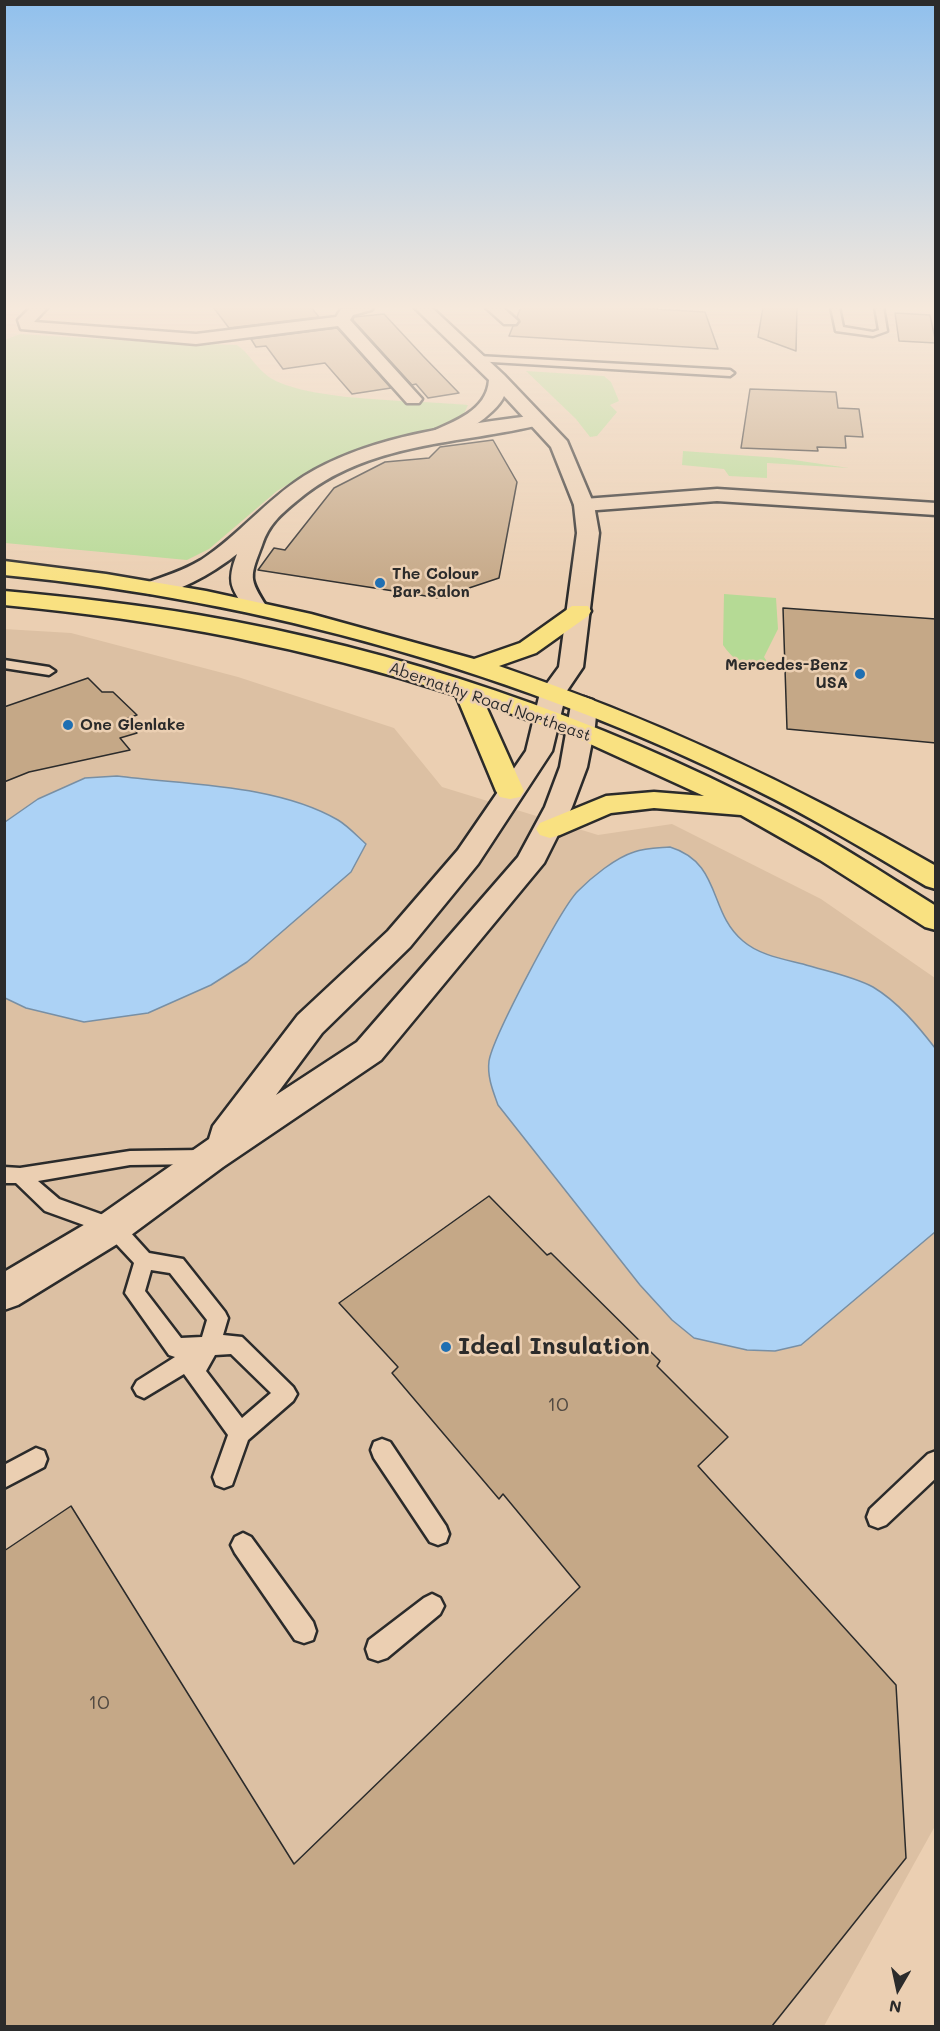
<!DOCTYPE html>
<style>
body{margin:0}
#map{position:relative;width:940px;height:2031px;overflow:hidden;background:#ebcfb2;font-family:Mali,sans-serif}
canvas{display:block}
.frame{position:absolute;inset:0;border:6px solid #2b2b2b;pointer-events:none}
.north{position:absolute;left:868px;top:1959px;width:60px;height:60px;-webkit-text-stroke:4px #ebcfb2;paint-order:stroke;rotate:189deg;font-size:16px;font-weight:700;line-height:24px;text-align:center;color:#2b2b2b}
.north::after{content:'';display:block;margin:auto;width:21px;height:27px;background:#2b2b2b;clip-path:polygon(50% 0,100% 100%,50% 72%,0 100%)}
</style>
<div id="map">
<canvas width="940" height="2031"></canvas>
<div class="frame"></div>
<div class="north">N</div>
</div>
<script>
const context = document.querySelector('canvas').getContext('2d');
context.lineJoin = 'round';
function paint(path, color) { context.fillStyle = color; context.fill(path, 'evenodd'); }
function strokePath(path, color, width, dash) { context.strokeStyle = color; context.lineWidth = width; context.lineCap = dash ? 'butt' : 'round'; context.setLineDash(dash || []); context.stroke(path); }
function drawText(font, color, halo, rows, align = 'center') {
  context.font = font + ' Mali,sans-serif'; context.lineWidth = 5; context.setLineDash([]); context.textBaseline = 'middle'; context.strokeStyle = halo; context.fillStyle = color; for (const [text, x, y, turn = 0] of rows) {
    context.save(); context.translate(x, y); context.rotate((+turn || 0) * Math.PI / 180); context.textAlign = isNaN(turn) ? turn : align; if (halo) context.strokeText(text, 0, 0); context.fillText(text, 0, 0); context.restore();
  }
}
const built = new Path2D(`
 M4 629 71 633 238 677 394 728 442 787 598 835 672 824 821 899 935 978V1826L824 2026H5Z`);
const green = new Path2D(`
 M20 334 168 343 237 345C249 353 256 368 269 377 307 402 419 400 468 405L463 416 437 428 387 440 325 462 277 491 209 549 187 560 5 543 4 340Z
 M526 371 604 376 611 382 619 401 610 405 617 412 597 436 590 437 576 419Z
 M683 451 780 458 849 468 767 463V478L729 476 724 469 682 465Z
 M724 594 776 598 778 629 764 657 770 666C750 673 734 661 723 645Z`);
const water = new Path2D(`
 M117 776C186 785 276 784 338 820 348 826 357 836 366 844L351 872 247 962 211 985 148 1013 84 1022 26 1008 5 998V822L38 799 85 778Z
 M670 847C722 863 708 912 743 941 759 955 783 959 803 964 825 971 852 976 873 987 898 1002 918 1026 935 1048V1232L801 1345 775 1351 747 1350 694 1338 672 1320 640 1285 498 1105C493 1091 487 1077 489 1061 493 1037 561 908 578 891 592 877 615 858 634 852 645 848 659 848 670 847Z`);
const building = new Path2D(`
 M213 307H311L319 317 229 328Z
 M521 307H620L705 312 718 349 509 336 513 326 520 322 517 317Z
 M763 307H797L796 351 758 337Z
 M895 313 930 315 936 343 899 341Z
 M384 314 423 356 459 393 428 398 416 384 412 385 353 320 354 317Z
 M337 328 391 388 352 394 325 363 283 369 266 346 256 347 251 339Z
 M750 389 836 392 838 408 859 409 863 437 845 436 846 448 817 447 818 451 741 448Z
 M493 440 517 482 499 578 439 598 258 570 274 548 285 550 334 488 385 462 429 458 440 447Z
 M783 608 936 619V743L787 729Z
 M88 678 102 692H113L137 715 128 718 137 733 120 738 130 750 29 772 4 782V707Z
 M489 1196 547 1255 551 1253 660 1361 657 1366 728 1437 698 1466 896 1685 906 1858 772 2026H4V1551L71 1506 294 1864 580 1587 503 1494 499 1499 392 1373 398 1367 339 1303Z`);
const lane = new Path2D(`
 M355 307H363L364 308 360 310Z
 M831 307H839L843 327 873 332 879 330 875 307H883L887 331 873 336 836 331Z
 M478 356 730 370 734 373 730 376 475 361Z
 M4 660 49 667 55 671 49 675 4 668Z
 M203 1150 209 1152 212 1157 209 1162 203 1164 130 1165 38 1181 59 1199 120 1221 149 1253 183 1259 225 1312 228 1318 223 1335 242 1337 293 1387 297 1394 293 1401 248 1440 232 1485 224 1488 216 1485 213 1477 228 1435 184 1374 144 1398 137 1395 133 1388 137 1381 175 1357 169 1355 125 1293 134 1263 106 1233 45 1211 16 1183H4V1167L20 1168 130 1151ZM151 1270 170 1273 207 1320 202 1337 181 1338 145 1291ZM231 1354 271 1393 242 1418 206 1371 215 1355Z
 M382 1439 390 1442 446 1526 449 1534 446 1542 438 1545 430 1542 374 1458 371 1450 374 1442Z
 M36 1448 44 1451 47 1459 44 1467 4 1488V1465Z
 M936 1451V1478L886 1525 878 1528 870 1525 867 1517 870 1509 928 1454Z
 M243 1533 251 1537 313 1622 316 1631 313 1640 304 1643 295 1640 235 1553 231 1545 235 1537Z
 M432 1594 440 1598 444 1606 440 1614 387 1658 378 1661 369 1658 366 1649 369 1640 424 1598Z`);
const street = new Path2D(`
 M31 307H48L34 322 196 334 336 317 341 309 374 307 371 310 353 315 350 320 422 399 419 403H407L338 326 196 344 21 329 18 320Z
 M485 307H502L518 321 516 324H504Z
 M537 415 546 420 543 424C459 445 368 441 298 500 281 514 269 524 262 545 250 577 248 578 267 607L264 612H248C231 588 226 583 237 554 217 570 172 599 146 593L143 588 146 583C165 576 183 571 201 560 238 536 266 500 304 476 373 434 458 426 537 415Z
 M717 489 936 503V515L717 501 584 511 577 509 574 505 577 501 584 499Z
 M553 685 562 688 566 693 552 751 478 864 410 947 322 1033 276 1095 357 1042 518 857 545 807 560 767 571 705 575 700 584 697 593 700 597 705 595 726 587 767 572 807 544 863 381 1060 223 1167 127 1238 18 1305 4 1310V1272L99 1216 209 1139 213 1126 298 1015 388 931 458 850 526 751 540 693 544 688Z`);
const secondary = new Path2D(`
 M414 307H431L504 375 567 441 594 505 599 533 583 667 562 698 553 701 544 698 540 693 559 667 577 533 574 505 551 447 504 396C496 415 450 446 429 441L427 437 429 433C454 421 487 411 489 380Z`);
const primary = new Path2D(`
 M4 561 106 574 206 591 311 614 474 659 520 643 572 606H588L591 611 588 616 536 653 499 666C652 718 796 785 936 866V889L926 886C869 852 813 818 754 789 521 673 263 600 4 575Z
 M4 591C69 597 134 604 198 615 398 649 597 717 777 811 832 839 883 873 936 906V930L925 927 820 860 741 815 654 808 611 813 560 835 550 838 540 835 536 829 540 823 606 796 654 792 704 796 577 738 485 704 524 791 520 797 510 799 500 797 496 791 456 695C303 646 163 620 4 605Z`);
const markers = [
 [380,583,6,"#1f6fb2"],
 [860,674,6,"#1f6fb2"],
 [68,725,6,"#1f6fb2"],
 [446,1347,6,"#1f6fb2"]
];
const farPoinames = [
 ["The Colour",392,574],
 ["Bar Salon",392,592],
 ["Mercedes-Benz",848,665,"right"],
 ["USA",848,683,"right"],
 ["One Glenlake",80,725]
];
const farStreetnames = [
 ["Abernathy Road Northeast",490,702,19]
];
const nearNumbernames = [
 ["10",558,1405],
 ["10",99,1703]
];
const nearPoinames = [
 ["Ideal Insulation",458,1347]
];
paint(built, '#dcc0a3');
paint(green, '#b5da95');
paint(water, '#acd2f5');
strokePath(water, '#788fa4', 1.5);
paint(building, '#c5a887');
strokePath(building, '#2b2b2b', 1.5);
strokePath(lane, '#2b2b2b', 5);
strokePath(street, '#2b2b2b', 5);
strokePath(secondary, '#2b2b2b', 5);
strokePath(primary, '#2b2b2b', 5);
paint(lane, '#ebcfb2');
paint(street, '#ebcfb2');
paint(secondary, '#ebcfb2');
paint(primary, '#f9e181');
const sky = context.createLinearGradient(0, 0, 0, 591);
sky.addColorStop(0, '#90c0ed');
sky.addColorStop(0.52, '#f6e9dc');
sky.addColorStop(1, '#f6e9dc00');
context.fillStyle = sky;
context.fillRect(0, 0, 940, 591);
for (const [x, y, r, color] of markers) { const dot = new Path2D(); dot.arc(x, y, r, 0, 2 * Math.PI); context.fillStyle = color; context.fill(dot); strokePath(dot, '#ebcfb2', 2); }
drawText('bold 16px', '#2b2b2b', '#ebcfb2', farPoinames, 'left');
drawText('16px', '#2b2b2b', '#ebcfb2', farStreetnames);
drawText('20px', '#524a42', null, nearNumbernames);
drawText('bold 24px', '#2b2b2b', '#ebcfb2', nearPoinames, 'left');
</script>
